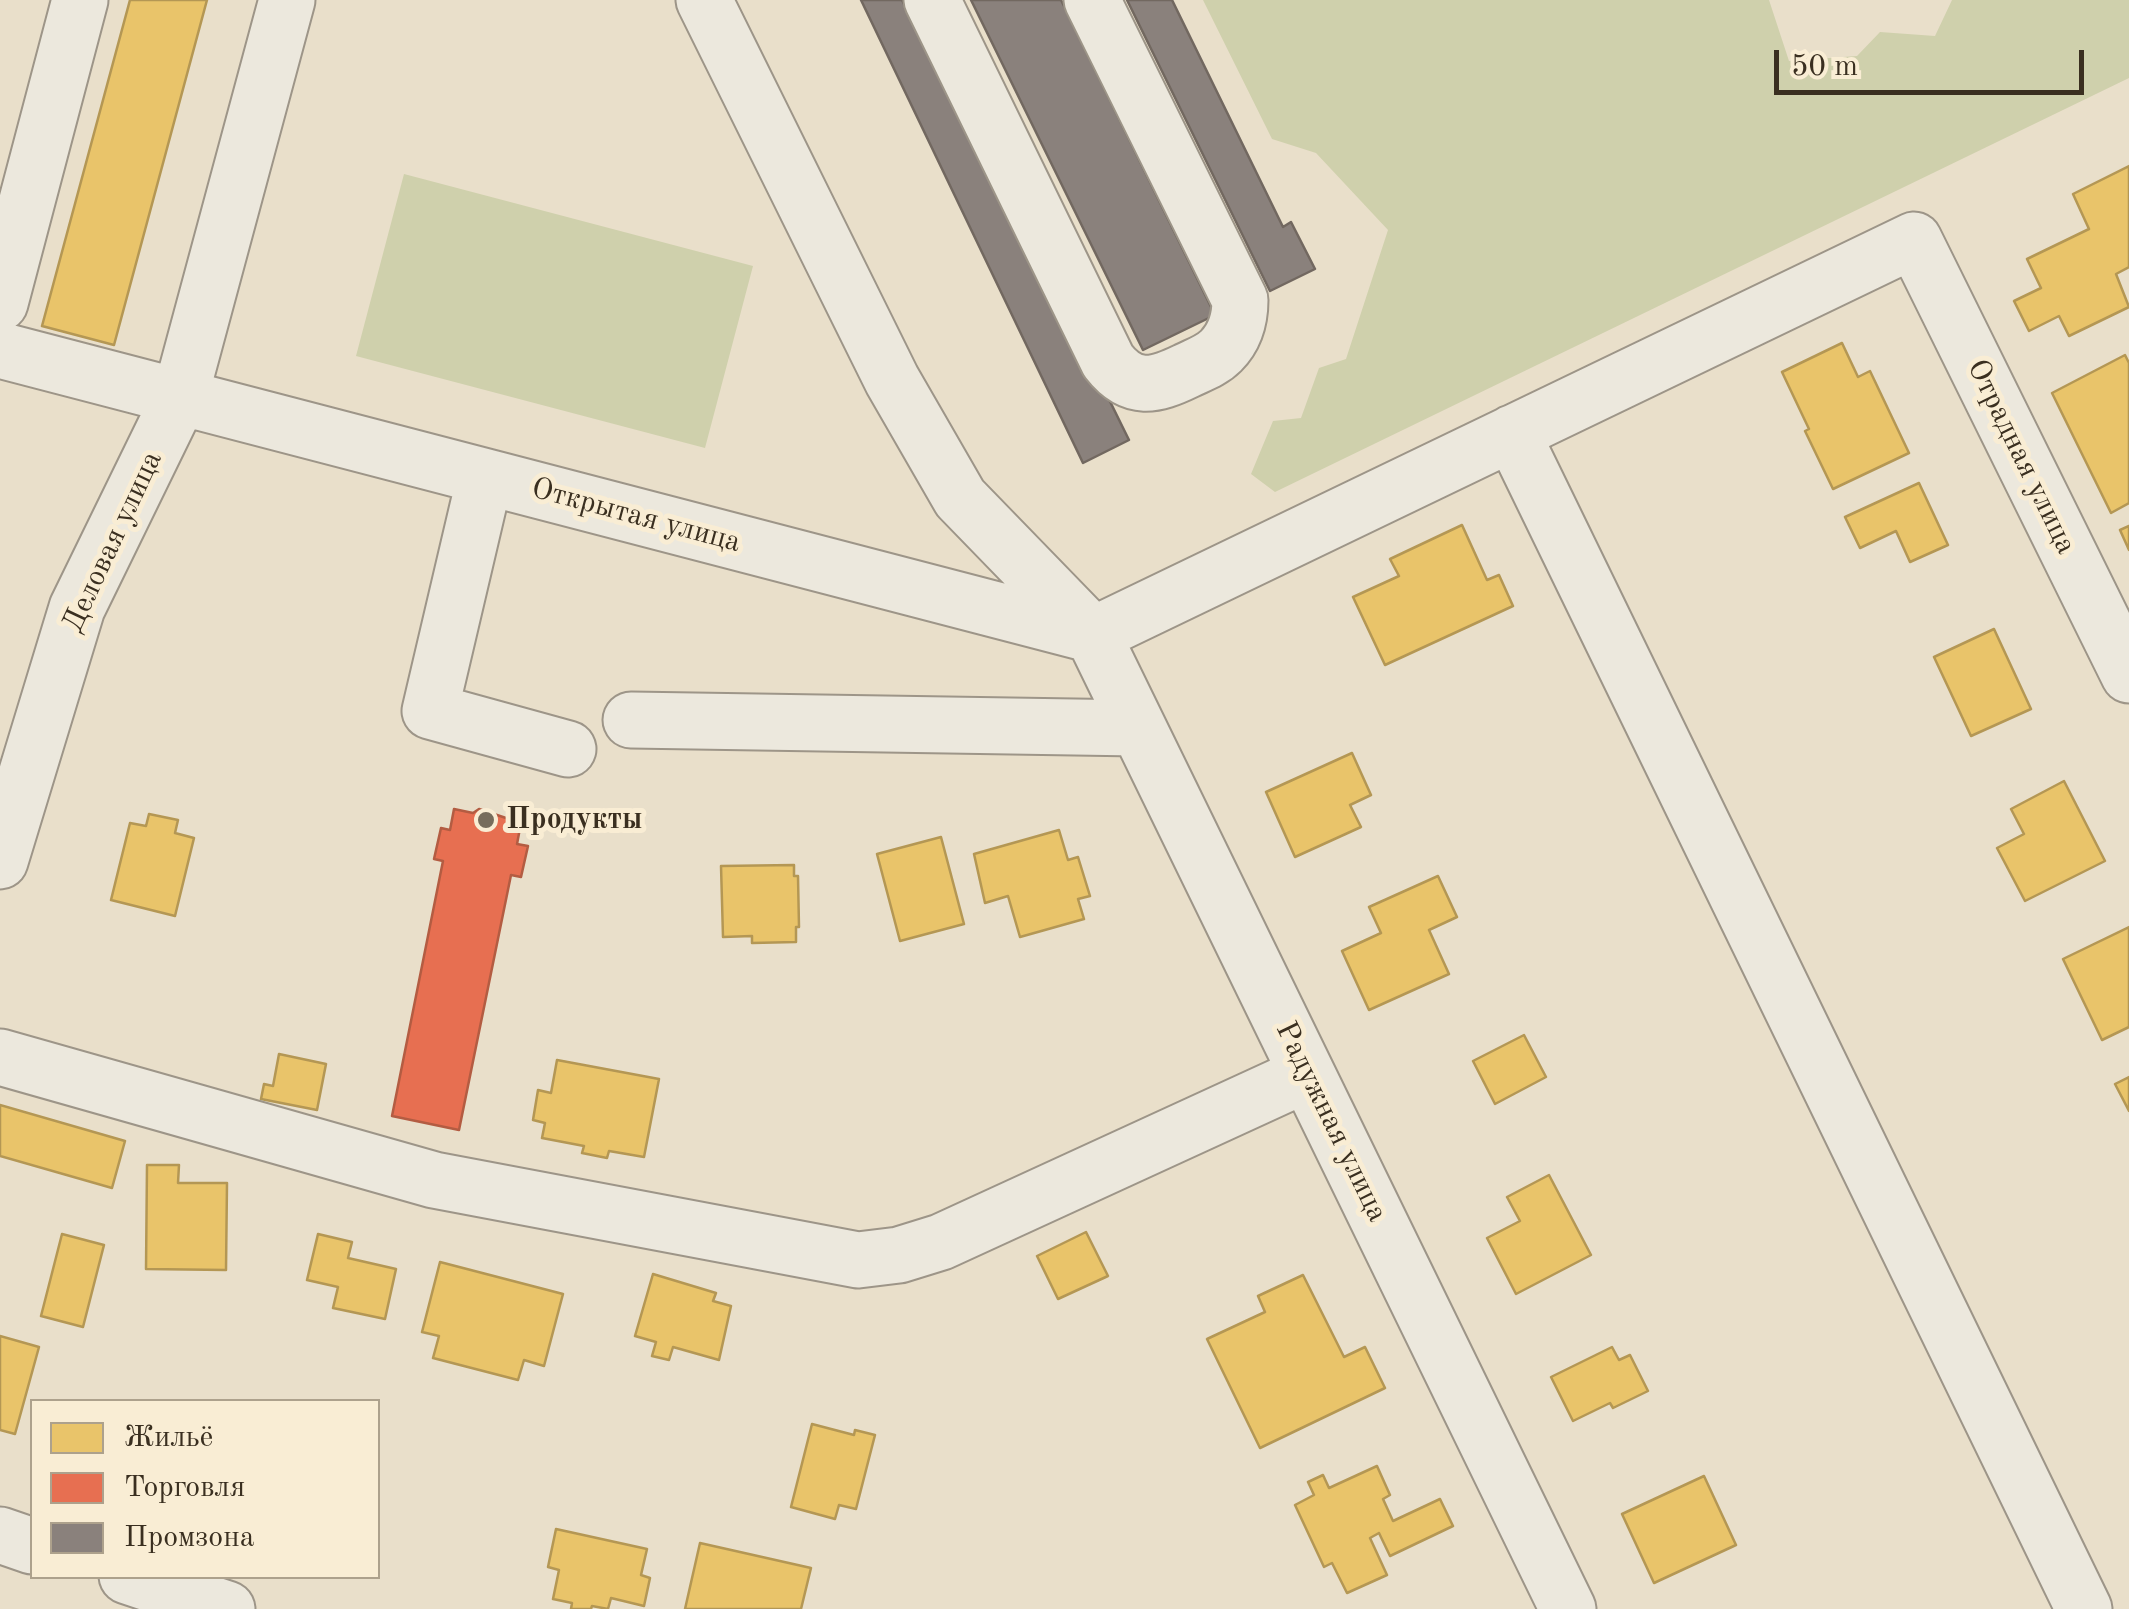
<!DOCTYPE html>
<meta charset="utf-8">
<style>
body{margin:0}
#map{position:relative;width:2129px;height:1609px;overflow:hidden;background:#e9dfca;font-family:"Old Standard TT",serif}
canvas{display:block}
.legend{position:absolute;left:30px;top:1399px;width:350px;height:180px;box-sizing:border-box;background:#f9edd4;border:2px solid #ada18c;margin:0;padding:12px 18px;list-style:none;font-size:30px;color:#3a2f20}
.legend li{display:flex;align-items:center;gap:20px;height:50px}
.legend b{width:50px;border:2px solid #ada18c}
.scale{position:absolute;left:1774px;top:50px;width:310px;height:45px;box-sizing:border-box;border:5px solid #3a2f20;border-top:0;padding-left:12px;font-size:30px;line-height:35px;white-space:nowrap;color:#3a2f20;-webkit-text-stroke:8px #f9edd4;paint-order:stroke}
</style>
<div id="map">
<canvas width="2129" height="1609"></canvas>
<ul class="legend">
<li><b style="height:28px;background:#e9c46a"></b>Жильё</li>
<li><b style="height:28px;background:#e76f51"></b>Торговля</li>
<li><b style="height:28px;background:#8a817c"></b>Промзона</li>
</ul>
<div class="scale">50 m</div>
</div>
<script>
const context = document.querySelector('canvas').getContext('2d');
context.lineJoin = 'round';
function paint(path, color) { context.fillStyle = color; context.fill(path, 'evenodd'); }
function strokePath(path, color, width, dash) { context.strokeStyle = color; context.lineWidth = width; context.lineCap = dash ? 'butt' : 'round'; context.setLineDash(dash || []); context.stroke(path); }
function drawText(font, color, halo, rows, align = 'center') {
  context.font = font + ' "Old Standard TT",serif'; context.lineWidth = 10; context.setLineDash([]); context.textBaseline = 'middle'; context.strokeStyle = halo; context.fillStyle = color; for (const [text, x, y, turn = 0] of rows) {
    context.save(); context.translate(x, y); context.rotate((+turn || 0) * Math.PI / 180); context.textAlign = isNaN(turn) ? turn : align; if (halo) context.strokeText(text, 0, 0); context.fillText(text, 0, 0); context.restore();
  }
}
const green = new Path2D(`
 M1203 0H1769L1789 61 1857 56 1880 32 1935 36 1952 0H2129V78L1275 492 1251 474 1273 421 1301 418 1319 368 1346 359 1388 230 1316 153 1272 139Z
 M404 174 753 266 705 448 356 356Z`);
const homes = new Path2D(`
 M130 0H207L114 345 42 326Z
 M2129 166V267L2116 274 2129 307 2069 336 2059 316 2029 331 2014 301 2041 288 2027 259 2089 229 2073 194Z
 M1842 343 1858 377 1870 371 1909 453 1833 489 1805 431 1809 429 1782 372Z
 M2125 355 2129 363V503L2111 513 2052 393Z
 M1919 483 1948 545 1910 562 1896 531 1860 548 1845 517Z
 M1462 525 1487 580 1499 575 1513 606 1385 665 1353 597 1399 576 1390 559Z
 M2129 526V550L2120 530Z
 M1994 629 2031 709 1971 736 1934 657Z
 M1352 753 1371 795 1350 805 1361 827 1295 857 1266 792Z
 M2064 781 2105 861 2025 901 1997 848 2024 834 2011 809Z
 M149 814 178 820 175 833 194 838 175 916 111 900 130 823 146 826Z
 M1059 830 1068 860 1078 857 1090 896 1078 899 1084 919 1020 937 1008 896 985 903 974 854Z
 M941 837 964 924 900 941 877 854Z
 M794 865V876H798L799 927H796V942L752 943V936L723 937 721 866Z
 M1438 876 1457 917 1429 930 1449 974 1369 1010 1342 951 1381 933 1369 907Z
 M2129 927V1027L2102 1040 2063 959Z
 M1524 1035 1546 1077 1495 1104 1473 1061Z
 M279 1054 326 1064 317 1110 261 1099 264 1084 273 1086Z
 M557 1060 659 1079 644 1157 609 1151 607 1158 582 1153 584 1146 542 1138 545 1123 533 1120 538 1090 551 1093Z
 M2129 1077V1111L2115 1084Z
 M0 1105 125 1141 112 1188 0 1156Z
 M147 1165H179L178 1183H227L226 1270 146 1269Z
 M1549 1175 1591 1255 1516 1294 1487 1238 1520 1221 1507 1197Z
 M1086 1232 1108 1276 1058 1299 1037 1256Z
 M62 1234 104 1245 83 1327 41 1316Z
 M318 1234 352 1242 348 1258 396 1269 385 1319 333 1308 338 1287 307 1280Z
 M440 1262 563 1294 544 1366 524 1360 518 1380 433 1358 439 1336 422 1332Z
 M653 1274 716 1293 713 1301 731 1306 719 1360 673 1347 669 1360 652 1356 656 1342 635 1336Z
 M1303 1275 1344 1357 1365 1347 1385 1388 1260 1448 1207 1339 1265 1312 1258 1296Z
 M0 1336 39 1347 15 1434 0 1430Z
 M1612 1347 1619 1360 1630 1355 1648 1391 1613 1408 1610 1403 1573 1421 1551 1377Z
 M812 1424 854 1435 855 1430 875 1435 856 1509 839 1505 835 1519 791 1507Z
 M1377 1466 1390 1495 1383 1499 1393 1521 1440 1499 1453 1526 1390 1556 1379 1533 1370 1538 1387 1575 1347 1593 1332 1563 1324 1567 1295 1505 1314 1495 1308 1482 1323 1475 1329 1488Z
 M1704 1476 1736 1545 1654 1583 1622 1514Z
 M556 1529 647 1549 641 1575 650 1578 644 1606 611 1598 608 1609 592 1606 591 1609H571L572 1603 553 1599 559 1570 548 1567Z
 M700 1543 811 1568 801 1609H685Z`);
const shops = new Path2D(`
 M454 809 473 813 479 809 521 823 517 844 528 846 521 877 511 875 459 1130 392 1116 443 861 434 859 441 828 450 830Z`);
const industry = new Path2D(`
 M861 0H902L1086 374 1094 369 1129 440 1083 463Z
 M971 0H1061L1215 315 1143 350Z
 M1127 0H1172L1283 227 1291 222 1315 269 1270 291Z`);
const minor = new Path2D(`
 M704 0 892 380 960 498 1093 635 1568 1609
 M932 0 1108 361C1132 392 1155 386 1186 371 1198 365 1211 361 1221 351 1235 337 1240 319 1240 300L1092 0
 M0 303 80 0
 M0 350 1093 635
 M1512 433 2084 1609
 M485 477 430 711 568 749
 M1093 635 1914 240 2129 675
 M631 720 1138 728
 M0 861 77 608 180 397 287 0
 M0 1057 434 1180 858 1260 899 1255 941 1242 1307 1074
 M0 1535 32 1546
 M127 1576 227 1609`);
const markers = [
 [486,820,10,"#776d5c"]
];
const streetNames = [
 ["Отрадная улица",2021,457,64],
 ["Открытая улица",636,516,15],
 ["Деловая улица",113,542,-65],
 ["Радужная улица",1331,1122,64]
];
const poiNames = [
 ["Продукты",506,820]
];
paint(green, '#cfd0ac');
paint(homes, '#e9c46a');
strokePath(homes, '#b49754', 2.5);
paint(shops, '#e76f51');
strokePath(shops, '#b35c42', 2.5);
paint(industry, '#8a817c');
strokePath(industry, '#726860', 2.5);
strokePath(minor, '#9d9588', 59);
strokePath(minor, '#ece8dd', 55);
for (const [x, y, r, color] of markers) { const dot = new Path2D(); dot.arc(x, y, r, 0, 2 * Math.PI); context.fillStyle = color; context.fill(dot); strokePath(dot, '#f9edd4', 4); }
drawText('30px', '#3a2f20', '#f9edd4', streetNames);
drawText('bold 30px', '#3a2f20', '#f9edd4', poiNames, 'left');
</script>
